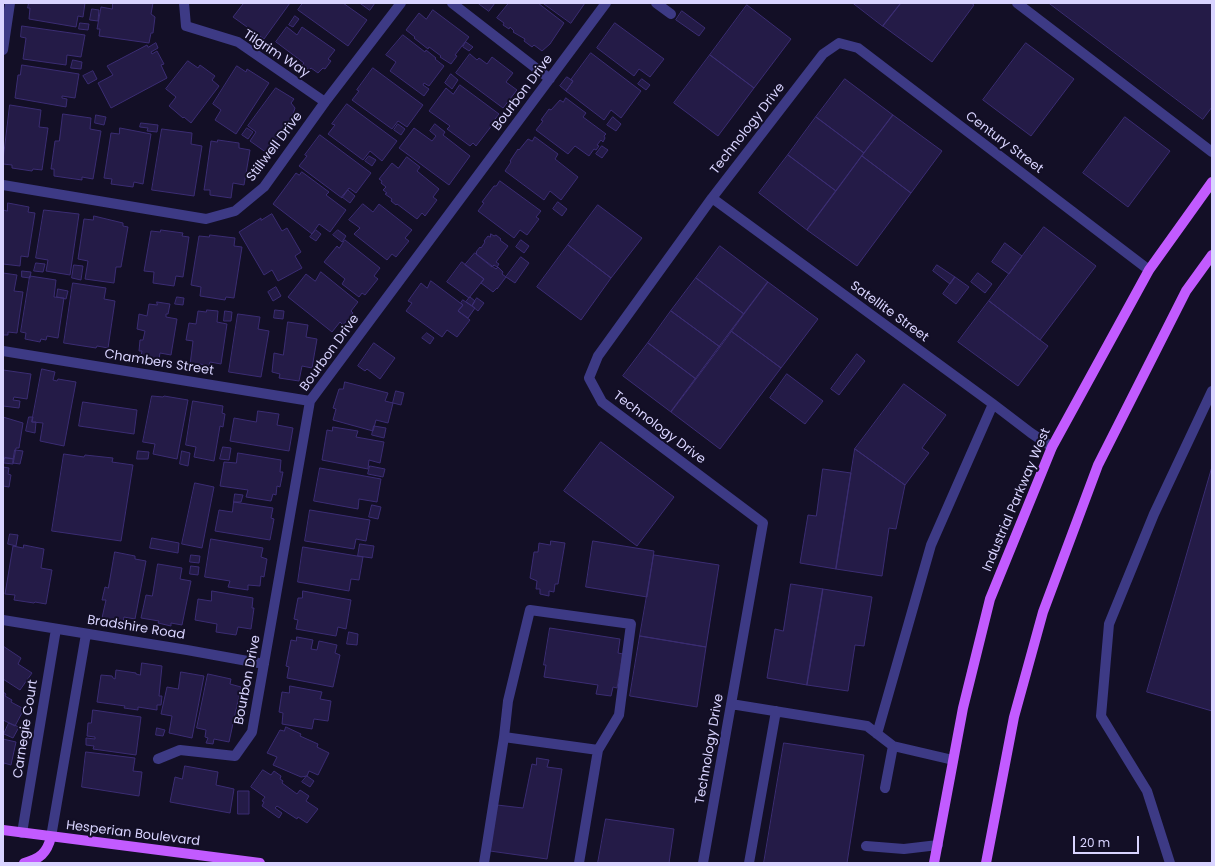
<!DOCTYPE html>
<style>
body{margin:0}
#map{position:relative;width:1215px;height:866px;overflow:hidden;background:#130f26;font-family:Poppins,sans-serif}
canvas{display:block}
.frame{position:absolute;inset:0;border:4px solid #d9d4ff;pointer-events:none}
.scale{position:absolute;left:1073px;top:836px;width:66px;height:18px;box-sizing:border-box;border:2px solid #d9d4ff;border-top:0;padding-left:5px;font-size:12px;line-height:14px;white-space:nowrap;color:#d9d4ff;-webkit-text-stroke:3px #130f26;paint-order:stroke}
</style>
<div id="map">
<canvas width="1215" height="866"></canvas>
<div class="frame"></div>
<div class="scale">20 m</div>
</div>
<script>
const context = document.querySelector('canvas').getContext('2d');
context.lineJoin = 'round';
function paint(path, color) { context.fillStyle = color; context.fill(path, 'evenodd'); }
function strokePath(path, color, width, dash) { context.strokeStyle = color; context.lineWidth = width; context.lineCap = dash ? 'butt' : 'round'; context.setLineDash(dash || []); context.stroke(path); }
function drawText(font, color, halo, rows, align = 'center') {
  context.font = font + ' Poppins,sans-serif'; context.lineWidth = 4; context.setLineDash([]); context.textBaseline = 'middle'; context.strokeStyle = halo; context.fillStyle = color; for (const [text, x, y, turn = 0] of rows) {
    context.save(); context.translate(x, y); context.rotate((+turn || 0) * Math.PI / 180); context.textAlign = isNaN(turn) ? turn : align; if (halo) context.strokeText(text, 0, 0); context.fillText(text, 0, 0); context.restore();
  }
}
const building = new Path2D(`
 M29 3H85L83 17 78 16 76 27 29 19 30 8H28Z
 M113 3H153L151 14 155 17 153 33H151L149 43 99 36 100 29H97L101 7 112 9Z
 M241 3H290L264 39 233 17 243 4Z
 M303 3H343L367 20 348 46 298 10Z
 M360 3H375L370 10Z
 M478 3H495L489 11Z
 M509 3H538L564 23 550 44 542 51 534 45 532 47 524 41 525 39 513 32 514 31 510 27 509 29 503 25 504 23 497 18Z
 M543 3H585L571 23Z
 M853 3H901L883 26Z
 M901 3H971L974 5 932 62 883 26Z
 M1049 3H1212V107L1203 119Z
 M747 5 791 39 754 88 710 55Z
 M92 9 99 10 98 21 90 20Z
 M433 10 469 37 455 55 457 56 451 64 440 57 441 56 429 47 428 49 414 38 415 37 406 30 419 13 426 19Z
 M682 11 705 28 699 36 676 20Z
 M295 16 299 19 293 27 289 25Z
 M80 23 89 24 88 30 79 29Z
 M615 23 664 59 650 77 639 69 634 76 597 48Z
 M22 26 85 35 81 57 67 55 66 65 23 59 26 38 21 37Z
 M287 27 297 35 302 27 335 50 328 59 331 61 325 69 323 68 318 73 311 68 309 70 302 65 304 63 276 42Z
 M403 35 425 52 426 50 436 58 435 59 444 66 429 86 424 83 423 85 429 89 424 96 390 71 396 62 386 55Z
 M466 42 473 47 469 51 463 47Z
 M156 43 158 48 151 52 152 54 157 51 164 64 161 65 167 78 111 108 98 83 113 75 107 66 147 45 148 47Z
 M1026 43 1074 79 1031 136 983 100Z
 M591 53 641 91 621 118 611 110 604 120 566 91 573 81 571 80Z
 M470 54 477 60 479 58 487 64 492 57 513 73 506 82 517 90 503 108 456 73Z
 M710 55 754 88 718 136 674 103Z
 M73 60 82 62 81 69 71 68Z
 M188 61 198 68 200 65 215 76 212 80 219 86 191 123 184 117 183 118 169 106 176 97 166 89Z
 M22 65 79 74 75 98 62 96V98L67 99 66 107 15 98 18 75H20Z
 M237 66 246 72 247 69 269 83 236 134 215 120 221 110 213 104Z
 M373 68 423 105 407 127 398 121 392 129 352 100 359 91 357 90Z
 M93 71 97 79 88 84 83 76Z
 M451 74 458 80 452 89 445 83Z
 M567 77 573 81 566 91 560 86Z
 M642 79 650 85 646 90 638 84Z
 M845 79 893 115 864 153 816 117Z
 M460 85 499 114 492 123 493 124 476 146 473 143 470 146 447 129 450 126 429 111 446 88 453 94Z
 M276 88 294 99 291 103 295 108 293 114 295 115 267 153 250 141 256 132 248 126Z
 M566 98 586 113 583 117 606 134 604 136 605 138 603 142 601 140 597 145 599 146 596 150 594 149 589 156 575 146 568 154 536 130 543 121 541 120 549 109 551 110 560 100 563 102Z
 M347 104 397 141 382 161 370 151 363 160 328 134 335 125 332 124Z
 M10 105 41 110 39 127 48 128 42 170 33 169 32 171 12 168V165L3 164Z
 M63 114 91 118 90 129 101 131 93 179 82 177V180L54 176V169H51L55 141H59Z
 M96 115 106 117 104 125 95 123Z
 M893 115 942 151 911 193 862 156Z
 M613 117 621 124 616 131 607 125Z
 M816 117 864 153 836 191 788 155Z
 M1125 117 1170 151 1128 207 1083 173Z
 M141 123 158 125 157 132 147 131 148 128 140 127Z
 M398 124 405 129 401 135 394 130Z
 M435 124 445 132 443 135 470 156 449 185 399 148 414 128 432 141 436 136 430 131Z
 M120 128 151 134 143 184 134 182 133 187 111 184 112 179 104 178 111 133 119 134Z
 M247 128 253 132 248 139 242 135Z
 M162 129 192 133 191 144 202 146 194 196 152 190Z
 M320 135 371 173 356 193 349 188 342 198 299 166 307 156 305 155Z
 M535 137 558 154 555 159 578 177 561 200 550 191 544 200 505 171 511 162 510 161 518 149 519 150 528 139 532 141Z
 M218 140 239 143V148L250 150 244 185 233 183 231 198 210 195V190H204L211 141 217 142Z
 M602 146 608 150 602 158 596 154Z
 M788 155 836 191 807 230 759 193Z
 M369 156 376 160 372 166 365 161Z
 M862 156 911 193 857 266 807 230Z
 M407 157 420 167 417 171 439 189 433 197 437 200 425 216 422 213 417 219 397 204 396 205 391 201 392 199 385 194 387 193 383 190 386 187 381 183 382 181 379 179 392 163 398 168Z
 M302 172 329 192 326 195 346 210 330 232 319 224 312 234 273 204 296 173 299 175Z
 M500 181 541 211 536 217 539 219 527 235 520 230 514 238 478 211 484 203 482 202 494 186H496Z
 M348 190 355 196 350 203 342 197Z
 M558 202 567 209 562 216 553 209Z
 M8 203 29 207 28 212 35 213 28 257 21 256 20 266 3 264V210L7 211Z
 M363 204 373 212 379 204 412 230 405 238 409 241 396 257 392 254 387 260 354 234 360 228 349 220Z
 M598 205 642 238 611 278 568 245Z
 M44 210 79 214 70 275 46 271 48 260 36 258Z
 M272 214 282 231 287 228 301 252 295 256 302 268 278 281 272 270 264 275 239 232 261 218V220Z
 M94 216 123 223V226L128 227 121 267H116L114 283 85 279 88 261 78 259 84 219 93 220Z
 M1044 227 1096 266 1040 340 989 301Z
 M161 230 183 233 182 236 189 237 183 277 176 276 174 286 153 283 154 272 144 271 151 231 160 232Z
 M316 230 321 234 316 241 310 237Z
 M338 230 346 236 342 242 333 235Z
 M491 234 494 236 496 235 501 239 500 240 508 246 496 262 499 264 497 267 494 265 492 267 476 254 477 253 476 252 480 247 481 248 485 242 484 241 488 236 490 237Z
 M210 235 235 238 234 246 242 247 234 298 226 297 225 300 200 296 201 287 191 285 199 236 209 237Z
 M345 240 380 268 374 276 378 279 365 295 362 293 359 297 342 284 345 279 324 262 337 246 339 248Z
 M521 240 529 246 524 253 516 247Z
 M1005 243 1022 256 1009 274 992 262Z
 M568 245 611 278 581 320 537 287Z
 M720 246 768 282 744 314 696 278Z
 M475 253 496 269 498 267 503 272 502 274 506 277 497 289V288L493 292 481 283 484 279 465 265Z
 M521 257 529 263 515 283 506 277Z
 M462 262 484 279 469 298 447 282Z
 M36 263 45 264 43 272 34 271Z
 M74 265 83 266 81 280 72 278Z
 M937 265 955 277 950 284 933 271Z
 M22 271 31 272 30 278 22 277Z
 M321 272 358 302 351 311 353 313 343 325 340 322 332 332 288 297 306 274 315 281Z
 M3 273 17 275 14 291 23 292 17 333 8 332V335H3Z
 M978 273 992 284 985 293 971 282Z
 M30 276 56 280 54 297 64 298 58 338 47 336 46 340 41 339 40 342 25 339 26 333 21 332Z
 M955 277 969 287 956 304 943 294Z
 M696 278 744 314 720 347 671 311Z
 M431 281 463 305 458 311 470 320 457 337 447 330 442 337 406 311 412 303 408 301 421 283 427 288Z
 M768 282 818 319 781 368 731 331Z
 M73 283 106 288 104 299 115 301 108 348 97 346 96 348 64 343Z
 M276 287 281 296 273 301 268 292Z
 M58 289 68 291 66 299 57 297Z
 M177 297 184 298 183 305 175 304Z
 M470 297 475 301 472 306 466 302Z
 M477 298 484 303 478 311 472 306Z
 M463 300 475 308 468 318 458 311 463 305 461 303Z
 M989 301 1048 346 1018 386 958 342Z
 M157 302 170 304 168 314H166V317L177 319 171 355 160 353 159 359 141 356 142 351H139L140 340H143L145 331 137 329 139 314 147 316 149 304 157 305Z
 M207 310 218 311 217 322 227 324 221 364 210 362 209 366 200 364V366L190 365 193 341 186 340 189 323 196 324 198 311 206 312Z
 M275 310 284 311 283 319 274 318Z
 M225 311 232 312 231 321H224Z
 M671 311 720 347 696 379 648 343Z
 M238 314 260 317 258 329 269 331 261 377 229 372Z
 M288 322 308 325 306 337 317 339 312 368 302 366 299 381 279 378 280 374 272 372 274 353 283 355Z
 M731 331 781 368 720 449 671 412Z
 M427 333 434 338 430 344 422 338Z
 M374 343 395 358 380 379 367 369 365 371 358 366Z
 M648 343 696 379 671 412 623 376Z
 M857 354 865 361 839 395 831 389Z
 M42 369 55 372 53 380 57 381 58 379 76 382 64 446 40 441 43 423 32 422Z
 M3 370 31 374 27 399 14 397 13 400 20 401 19 408 3 406Z
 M787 374 823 401 805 424 770 398Z
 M345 382 388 393 385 401 393 403 388 423 376 420 373 431 333 420 336 409 333 408 339 389H343Z
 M904 384 946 415 922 448 929 453 905 485 855 449Z
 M396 391 404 393 401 405 393 403Z
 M152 396 163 397 164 396 188 400 177 459 153 454 155 444 143 442Z
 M193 401 223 406 222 413 225 414 223 427 220 426 214 461 194 457 196 447 186 445Z
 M83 402 137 410 134 434 79 426Z
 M258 411 279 414 277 425 293 428 289 451 230 441 234 418 256 422Z
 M3 417 23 423 19 448H16L14 459 3 457Z
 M29 417H33L32 422H36L35 433 26 431Z
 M374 426 386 428 384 438 372 435Z
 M333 427 358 431 356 437 384 442 380 463 369 460 368 469 322 460 327 430 332 431Z
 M601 442 674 497 637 546 564 491Z
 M223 447 231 448 229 460 220 459Z
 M855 449 905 485 896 529 889 528 882 576 836 569Z
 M15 450 23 451 20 464 13 463Z
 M138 451 149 452 148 459H137Z
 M182 451 190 453 188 466 180 464Z
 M238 453 281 460 280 472H283L280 487 277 486 276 495 273 494 271 501 246 497 248 490 220 486 224 462 236 463Z
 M64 454 84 457 85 455 113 458 112 462 133 465 121 541 52 531Z
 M5 458 14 459 13 464 4 463Z
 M370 466 385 469 383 477 368 474Z
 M3 467 9 468 8 474 11 475 9 487 3 486Z
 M1212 467V711L1147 692Z
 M320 468 381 479 377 502 359 499 358 509 314 501Z
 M823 469 851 473 836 569 800 563 808 515 816 516Z
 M195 483 214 487 202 548 182 544Z
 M235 494 243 495 241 502H234Z
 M234 502 273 508 271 518 274 519 270 540 215 531 219 510 232 512Z
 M372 505 381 507 378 519 369 517Z
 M310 510 370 520 366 541 356 539 354 549 305 541Z
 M10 534 18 535 16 546 8 544Z
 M152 538 179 543 178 553 150 548Z
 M211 539 263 548 261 557 267 559 264 577 261 576 260 586 248 585V590L228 587 230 581 205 577Z
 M551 541 565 543 558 584H555L554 592 549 591V596L540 594V589H536L537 581 530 578 534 552H538L539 543 550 545Z
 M593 541 654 551 647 597 586 587Z
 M360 544 374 546 372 558 358 556Z
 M24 545 44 549 41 568 52 570 46 604 35 602 34 603 14 600 15 595 5 594 13 546 23 548Z
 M303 547 363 557 359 580 351 579 349 591 298 582Z
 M115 552 135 556V559L146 561 135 619 124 617 123 622 102 618 106 600H102L105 587 108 588Z
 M191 555 200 556 199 563 190 562Z
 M654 555 719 565 706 647 640 636Z
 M158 564 182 568 180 579 191 581 182 625 171 623V626L158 623 159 621 141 618 146 595 152 596Z
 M191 566 199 567 198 575 190 574Z
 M791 584 823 589 807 685 767 678 775 629 783 631Z
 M823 589 872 597 864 646 855 645 848 691 807 685Z
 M212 591 253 598 252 608H254L251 629 238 627 236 635 216 632 217 624 195 620 198 599 211 601Z
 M303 591 351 600 346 629 338 627 336 636 296 629 298 620 294 619 298 598H302Z
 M550 628 620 639 618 653 623 654 617 688 613 687 611 696 596 694 598 685 544 677 546 665H544Z
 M349 632 358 634 357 645 347 644Z
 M640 636 706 647 697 707 630 696Z
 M297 637 313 640 311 649 317 650 319 641 337 645 335 653 340 655 333 687 287 678 289 667 286 666 291 640 296 641Z
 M3 646 21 658 18 664 32 673 20 690 3 679Z
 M142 663 162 666 159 696H162L161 705H157V710L138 707V710L124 708 125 706 97 702 101 675 112 676 113 678 115 679 116 670 136 673V674L140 675Z
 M181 672 204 676 192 738 169 733 172 716 161 714 167 687 178 689Z
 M208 674 231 679 230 684 241 687 229 742 214 739 213 744 206 743 208 738 205 737 206 730 197 728Z
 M290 686 322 692 320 699 331 701 328 721 314 719 312 729 282 724 283 713 279 712 282 692 289 693Z
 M3 692 6 694 5 696 12 700 11 702 24 709 15 726 3 720Z
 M93 710 141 717 136 755 93 749 94 746 86 745V738L95 739V737L87 736 88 723H91Z
 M9 723 19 727 13 738 4 734Z
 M286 727 301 734 300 736 318 744 317 747 329 753 318 775 309 771 307 776 301 777 273 765 277 757 267 753 280 730 284 731Z
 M157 728 165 730 163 736 156 735Z
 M3 739 16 742 11 765 4 763 3 768Z
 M784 743 864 755 847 863H764Z
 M86 752 135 758 133 771 142 772 139 796 82 787Z
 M537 758 549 760 547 767 562 769 547 859 490 851 497 805 523 808 532 764 536 765Z
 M185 766 218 772 216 785 234 789 230 813 170 802 175 777 182 779Z
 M263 770 271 775 274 771 281 776 280 779 283 781 282 783 297 794 300 790 309 796 306 801 318 809 307 823 298 817 297 819 277 806 275 808 282 813 279 818 262 806 264 802 262 801 265 797 251 787Z
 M307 776 314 781 310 787 302 782Z
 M238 791H249V814H238Z
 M606 819 674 829 669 863H598Z`);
const minor = new Path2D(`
 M184 3 186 26 238 42 325 102
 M452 3 550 79
 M656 3 671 14
 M1017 3 1212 152
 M3 50 10 3
 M3 185 206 219 235 211 264 187 325 102 401 3
 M712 198 993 404 1031 433 1052 447
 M3 351 310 401
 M3 620 187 650 264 664
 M731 704 867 726 893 746 953 760
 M877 734 931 545 993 404
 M504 737 598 750
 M158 759 180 750 235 756 252 732 310 401 606 3
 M885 788 893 746
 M22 833 56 629
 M51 837 86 634
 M866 846 904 849 938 845
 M484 863 504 737 508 701 530 610 631 624 619 715 598 750 579 863
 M703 863 763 523 602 402 589 378 598 356 712 198 823 54 839 43 858 48 1149 270
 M749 863 776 711
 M1170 863 1147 791 1101 716 1109 624 1154 514 1212 391`);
const major = new Path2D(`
 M3 830 260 863
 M24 863C40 859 47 853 51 837
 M934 863 963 708 990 599 1052 447 1149 270 1212 182
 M986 863 1014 717 1043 612 1098 465 1186 291 1212 255`);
const streetNames = [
 ["Tilgrim Way",276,54,33],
 ["Bourbon Drive",523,93,-53],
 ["Technology Drive",748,129,-52],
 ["Century Street",1004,143,37],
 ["Stillwell Drive",275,147,-53],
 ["Satellite Street",889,312,36],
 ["Bourbon Drive",330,353,-54],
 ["Chambers Street",159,363,9],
 ["Technology Drive",659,428,37],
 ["Industrial Parkway West",1017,500,-67],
 ["Bradshire Road",136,628,9],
 ["Bourbon Drive",248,680,-79],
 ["Carnegie Court",26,729,-81],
 ["Technology Drive",710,749,-80],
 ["Hesperian Boulevard",133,834,7]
];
paint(building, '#241b47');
strokePath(building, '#3b2d73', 1);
strokePath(minor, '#3d3a85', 10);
strokePath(major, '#c25bff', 10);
drawText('13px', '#d9d4ff', '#130f26', streetNames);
</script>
